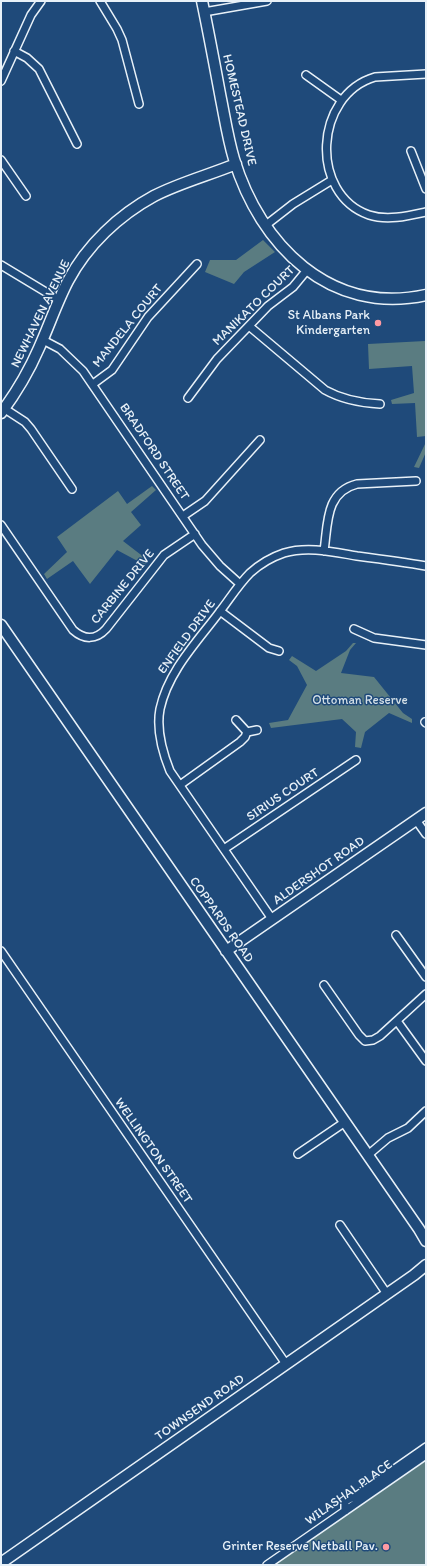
<!DOCTYPE html>
<style>
body{margin:0}
#map{position:relative;width:427px;height:1566px;overflow:hidden;background:#1f4a7a;font-family:Itim,sans-serif}
canvas{display:block}
.frame{position:absolute;inset:0;border:2px solid #e8f1f8;pointer-events:none}
</style>
<div id="map">
<canvas width="427" height="1566"></canvas>
<div class="frame"></div>
</div>
<script>
const context = document.querySelector('canvas').getContext('2d');
context.lineJoin = 'round';
function paint(path, color) { context.fillStyle = color; context.fill(path, 'evenodd'); }
function strokePath(path, color, width, dash) { context.strokeStyle = color; context.lineWidth = width; context.lineCap = dash ? 'butt' : 'round'; context.setLineDash(dash || []); context.stroke(path); }
function drawText(font, color, halo, rows, align = 'center') {
  context.font = font + ' Itim,sans-serif'; context.lineWidth = 3; context.setLineDash([]); context.textBaseline = 'middle'; context.strokeStyle = halo; context.fillStyle = color; for (const [text, x, y, turn = 0] of rows) {
    context.save(); context.translate(x, y); context.rotate((+turn || 0) * Math.PI / 180); context.textAlign = isNaN(turn) ? turn : align; if (halo) context.strokeText(text, 0, 0); context.fillText(text, 0, 0); context.restore();
  }
}
const green = new Path2D(`
 M263 240 275 252 244 272 234 284 205 272 210 260H236Z
 M425 341 426 436 417 437 415 403 392 404 391 400 414 393 412 366 369 369 368 344Z
 M426 442V452L419 468 414 467Z
 M152 486 156 490 131 512 141 525 123 541 149 561 145 565 117 550 90 584 73 561 47 579 44 574 67 552 57 537 118 491 127 504Z
 M353 643H356L350 650 341 673 374 677 403 713 412 719V723L389 713 365 732 361 748 355 747 356 732 342 719 271 728 269 723 288 720 307 685 297 666 289 660 292 656 316 671 346 651Z
 M426 1461V1565H274L283 1559Z`);
const street = new Path2D(`
 M100 1 117 29 122 40 139 104
 M204 12 267 1
 M14 51 27 58 39 69 77 144
 M426 74 375 77C314 95 309 194 369 215 387 221 408 216 426 212
 M306 75 341 100
 M1 81 31 15 41 1
 M411 151 426 189
 M1 160 26 196
 M266 225 293 204 332 180
 M1 265 59 300
 M249 326 325 390C343 400 360 403 380 404
 M43 340 60 349 83 371 202 545 220 566 240 584
 M93 384 112 370 148 317 197 264
 M188 398 217 359 268 306 293 287 307 270
 M5 409 25 422 31 429 72 489
 M183 516 205 501 260 440
 M1 525 73 630C84 640 96 640 106 629L164 555 195 534
 M324 551C328 524 325 492 357 484L416 481
 M220 611 269 648 279 651
 M354 629 374 638 426 645
 M236 720 247 732 257 730
 M425 722 426 723
 M180 785 240 742 245 737 247 732
 M416 820 426 834
 M224 849 356 760
 M272 919 170 771C162 751 156 730 160 709 168 672 196 643 218 614 229 600 238 585 250 573 260 564 272 557 284 553 308 546 333 552 357 556 380 559 403 562 426 566
 M396 935 426 977
 M1 951 286 1364
 M324 985 359 1035 365 1041 373 1040 380 1036 426 994
 M397 1021 426 1061
 M298 1154 345 1122
 M368 1155 388 1138 408 1128 426 1111
 M340 1225 387 1294
 M345 1511V1501L357 1495 426 1447
 M267 1565 426 1455`);
const secondary = new Path2D(`
 M202 1C209 34 215 67 221 99 225 119 228 139 234 159 260 245 330 316 426 295
 M1 413C16 393 29 371 39 348 49 326 57 302 68 281 87 245 119 215 154 196 179 183 209 175 236 164
 M1 625 419 1229 426 1241
 M226 951 426 813
 M1 1563 414 1275 426 1265`);
const markers = [
 [378,323,4,"#ff9aa2"],
 [386,1547,4,"#ff9aa2"]
];
const streetNames = [
 ["HOMESTEAD DRIVE",239,110,77],
 ["MANIKATO COURT",254,306,-44],
 ["NEWHAVEN AVENUE",41,314,-64],
 ["MANDELA COURT",128,326,-51],
 ["BRADFORD STREET",154,452,56],
 ["CARBINE DRIVE",123,587,-51],
 ["ENFIELD DRIVE",187,637,-54],
 ["SIRIUS COURT",283,795,-34],
 ["ALDERSHOT ROAD",319,871,-35],
 ["COPPARDS ROAD",221,920,55],
 ["WELLINGTON STREET",153,1151,55],
 ["TOWNSEND ROAD",200,1408,-35],
 ["WILASHAL PLACE",349,1493,-35]
];
const poiNames = [
 ["St Albans Park",370,316],
 ["Kindergarten",370,331],
 ["Grinter Reserve Netball Pav.",378,1547]
];
const parkNames = [
 ["Ottoman Reserve",360,701]
];
paint(green, '#5a7c81');
strokePath(street, '#e8f1f8', 10);
strokePath(secondary, '#e8f1f8', 13);
strokePath(street, '#1f4a7a', 7);
strokePath(secondary, '#1f4a7a', 10);
for (const [x, y, r, color] of markers) { const dot = new Path2D(); dot.arc(x, y, r, 0, 2 * Math.PI); context.fillStyle = color; context.fill(dot); strokePath(dot, '#1f4a7a', 1.5); }
drawText('13px', '#e8f1f8', '#1f4a7a', streetNames);
drawText('13px', '#e8f1f8', '#1f4a7a', poiNames, 'right');
drawText('13px', '#d3dfe6', '#1f4a7a', parkNames);
</script>
